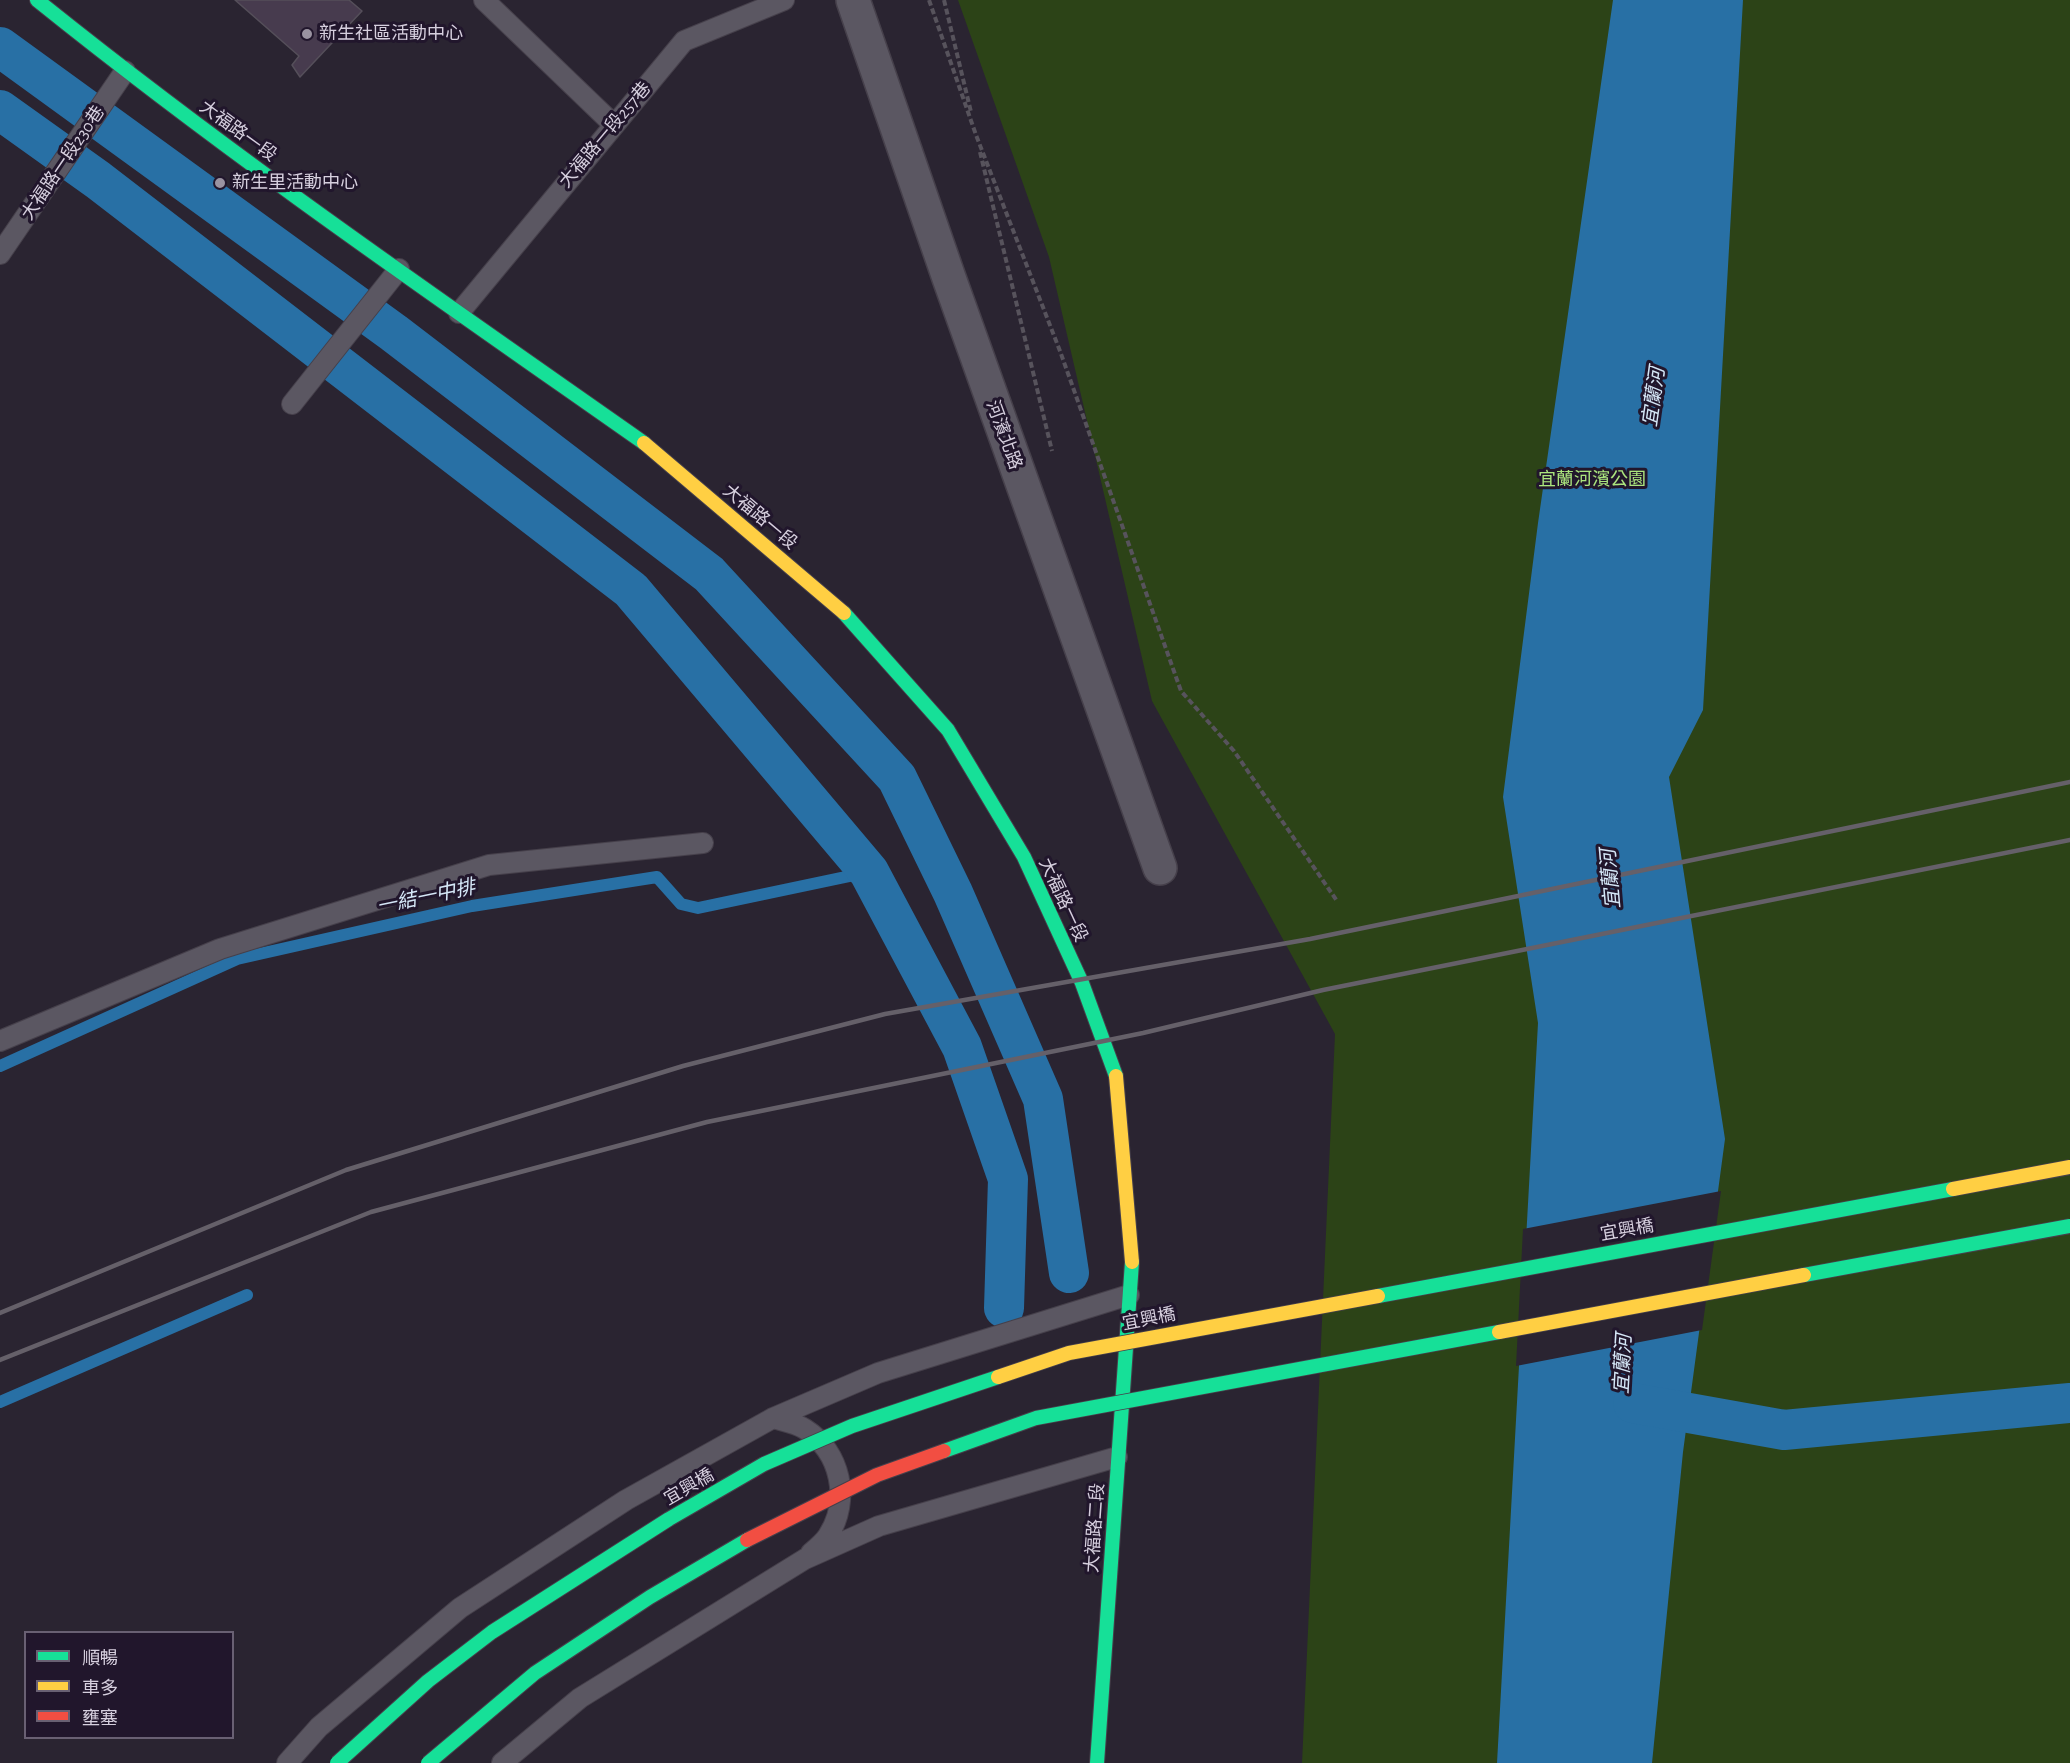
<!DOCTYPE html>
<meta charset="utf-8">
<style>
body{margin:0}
#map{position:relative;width:2070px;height:1763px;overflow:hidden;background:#2a2431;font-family:"Alegreya Sans","Noto Sans TC",sans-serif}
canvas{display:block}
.legend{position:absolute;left:24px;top:1631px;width:210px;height:108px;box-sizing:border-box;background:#21162c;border:2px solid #696073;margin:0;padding:8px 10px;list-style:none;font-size:18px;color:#d6cfde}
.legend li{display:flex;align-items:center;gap:12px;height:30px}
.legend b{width:30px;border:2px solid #696073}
</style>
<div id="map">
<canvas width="2070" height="1763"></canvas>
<ul class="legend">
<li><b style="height:8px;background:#16e098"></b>順暢</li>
<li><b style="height:8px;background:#ffcf43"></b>車多</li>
<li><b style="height:8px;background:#f24e42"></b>壅塞</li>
</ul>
</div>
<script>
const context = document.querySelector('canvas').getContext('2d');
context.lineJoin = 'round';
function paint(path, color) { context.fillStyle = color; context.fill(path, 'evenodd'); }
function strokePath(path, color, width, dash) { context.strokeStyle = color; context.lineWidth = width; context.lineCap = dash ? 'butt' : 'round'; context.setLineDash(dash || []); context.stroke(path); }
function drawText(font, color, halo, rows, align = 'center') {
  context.font = font + ' "Alegreya Sans","Noto Sans TC",sans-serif'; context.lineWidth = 6; context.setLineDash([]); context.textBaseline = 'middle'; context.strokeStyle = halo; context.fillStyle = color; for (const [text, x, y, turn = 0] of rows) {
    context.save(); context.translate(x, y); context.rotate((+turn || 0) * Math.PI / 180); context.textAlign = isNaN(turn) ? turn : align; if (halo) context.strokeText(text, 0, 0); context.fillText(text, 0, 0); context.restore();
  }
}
const green = new Path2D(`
 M958 0H2070V1763H1302L1335 1034 1152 701 1049 257Z`);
const water = new Path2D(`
 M1613 0H1743L1703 710 1669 777 1725 1139 1683 1452 1652 1763H1497L1538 1023 1503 797 1538 523Z`);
const pier = new Path2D(`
 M1721 1191 1702 1330 1516 1366 1523 1229Z`);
const stream = new Path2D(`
 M0 1066 237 959 472 906 657 877 681 904 698 908 869 872
 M0 1402 247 1295`);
const canal = new Path2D(`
 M0 47 394 333 709 574 897 778 953 893 1043 1099 1069 1273
 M0 110 98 180 631 590 869 872 962 1047 1008 1179 1004 1308
 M1633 1403 1784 1430 2070 1403`);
const building = new Path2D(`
 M235 0H349L362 11 300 77 292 65 299 56Z`);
const path = new Path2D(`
 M929 0 976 135 1060 351 1181 691 1234 751 1337 901
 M944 0 971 112
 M980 152 1052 451`);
const lane = new Path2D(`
 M484 0 613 124
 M0 254 125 71
 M459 313 684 41 784 0
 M292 404 399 269
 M0 1041 220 949 489 865 703 843
 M773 1418C783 1421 796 1423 805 1429 841 1452 851 1500 828 1536 824 1542 817 1548 811 1553
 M287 1763 319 1727 460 1608 626 1500 773 1418 878 1373 1129 1295
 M502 1763 580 1698 805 1559 879 1526 1117 1457`);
const street = new Path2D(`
 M853 0 949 278 1160 868`);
const fast = new Path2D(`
 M37 0C232 157 439 299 644 443
 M844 613 948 730 1024 857 1082 983 1116 1076
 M1097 1763 1132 1262`);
const slow = new Path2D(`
 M644 443 844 613
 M1116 1076 1132 1262`);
const rail = new Path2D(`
 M0 1313 346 1170 683 1066 885 1014 1310 939 2070 782
 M0 1360 371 1212 707 1122 1143 1033 1323 990 2070 840`);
const fastBridge = new Path2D(`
 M1804 1275 2070 1226
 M1378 1296 1953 1189
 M944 1451 1036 1418 1499 1332
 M337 1763 428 1681 492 1632 669 1519 764 1464 852 1426 998 1377
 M428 1763 535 1673 650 1597 747 1540`);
const slowBridge = new Path2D(`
 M1953 1189 2070 1167
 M1499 1332 1804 1275
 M998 1377 1069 1353 1378 1296`);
const jamBridge = new Path2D(`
 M747 1540 877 1475 944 1451`);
const markers = [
 [307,34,6,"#9a93a1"],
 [220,183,6,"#9a93a1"]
];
const poiNames = [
 ["新生社區活動中心",319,34],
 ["新生里活動中心",232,183]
];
const streetNames = [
 ["大福路一段",238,131,36],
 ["大福路一段257巷",605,135,-50],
 ["大福路一段230巷",63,163,-56],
 ["河濱北路",1004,435,70],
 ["大福路一段",760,517,40],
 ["大福路一段",1063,900,65],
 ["宜興橋",1627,1230,-10],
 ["宜興橋",1149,1319,-11],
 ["宜興橋",689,1487,-30],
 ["大福路二段",1095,1528,-86]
];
const parkNames = [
 ["宜蘭河濱公園",1592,480]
];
const waterNames = [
 ["宜蘭河",1654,397,-82],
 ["宜蘭河",1611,879,-95],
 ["一結一中排",426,897,-12],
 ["宜蘭河",1623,1364,-87]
];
paint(green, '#2c4317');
paint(water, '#2870a5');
paint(pier, '#2a2431');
strokePath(stream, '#2870a5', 12);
strokePath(canal, '#2870a5', 40);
paint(building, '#473b4e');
strokePath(building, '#554f5a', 1.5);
strokePath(lane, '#46404b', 22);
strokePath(street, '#46404b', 36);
strokePath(fast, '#46404b', 16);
strokePath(slow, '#46404b', 16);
strokePath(path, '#57535c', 4, [6, 3]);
strokePath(lane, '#5b5762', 20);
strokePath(street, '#5b5762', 33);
strokePath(fast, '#16e098', 14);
strokePath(slow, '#ffcf43', 14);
strokePath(rail, '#656069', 4.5);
strokePath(fastBridge, '#46404b', 16, []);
strokePath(slowBridge, '#46404b', 16, []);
strokePath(jamBridge, '#46404b', 16, []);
strokePath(fastBridge, '#16e098', 14);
strokePath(slowBridge, '#ffcf43', 14);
strokePath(jamBridge, '#f24e42', 14);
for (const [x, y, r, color] of markers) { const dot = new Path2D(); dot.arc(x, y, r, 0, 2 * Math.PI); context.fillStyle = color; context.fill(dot); strokePath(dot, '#21162c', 2); }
drawText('18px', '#d6cfde', '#21162c', poiNames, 'left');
drawText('18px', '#d6cfde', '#21162c', streetNames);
drawText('18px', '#abe57e', '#21162c', parkNames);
drawText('italic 20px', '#d5e7f7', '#21162c', waterNames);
</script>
